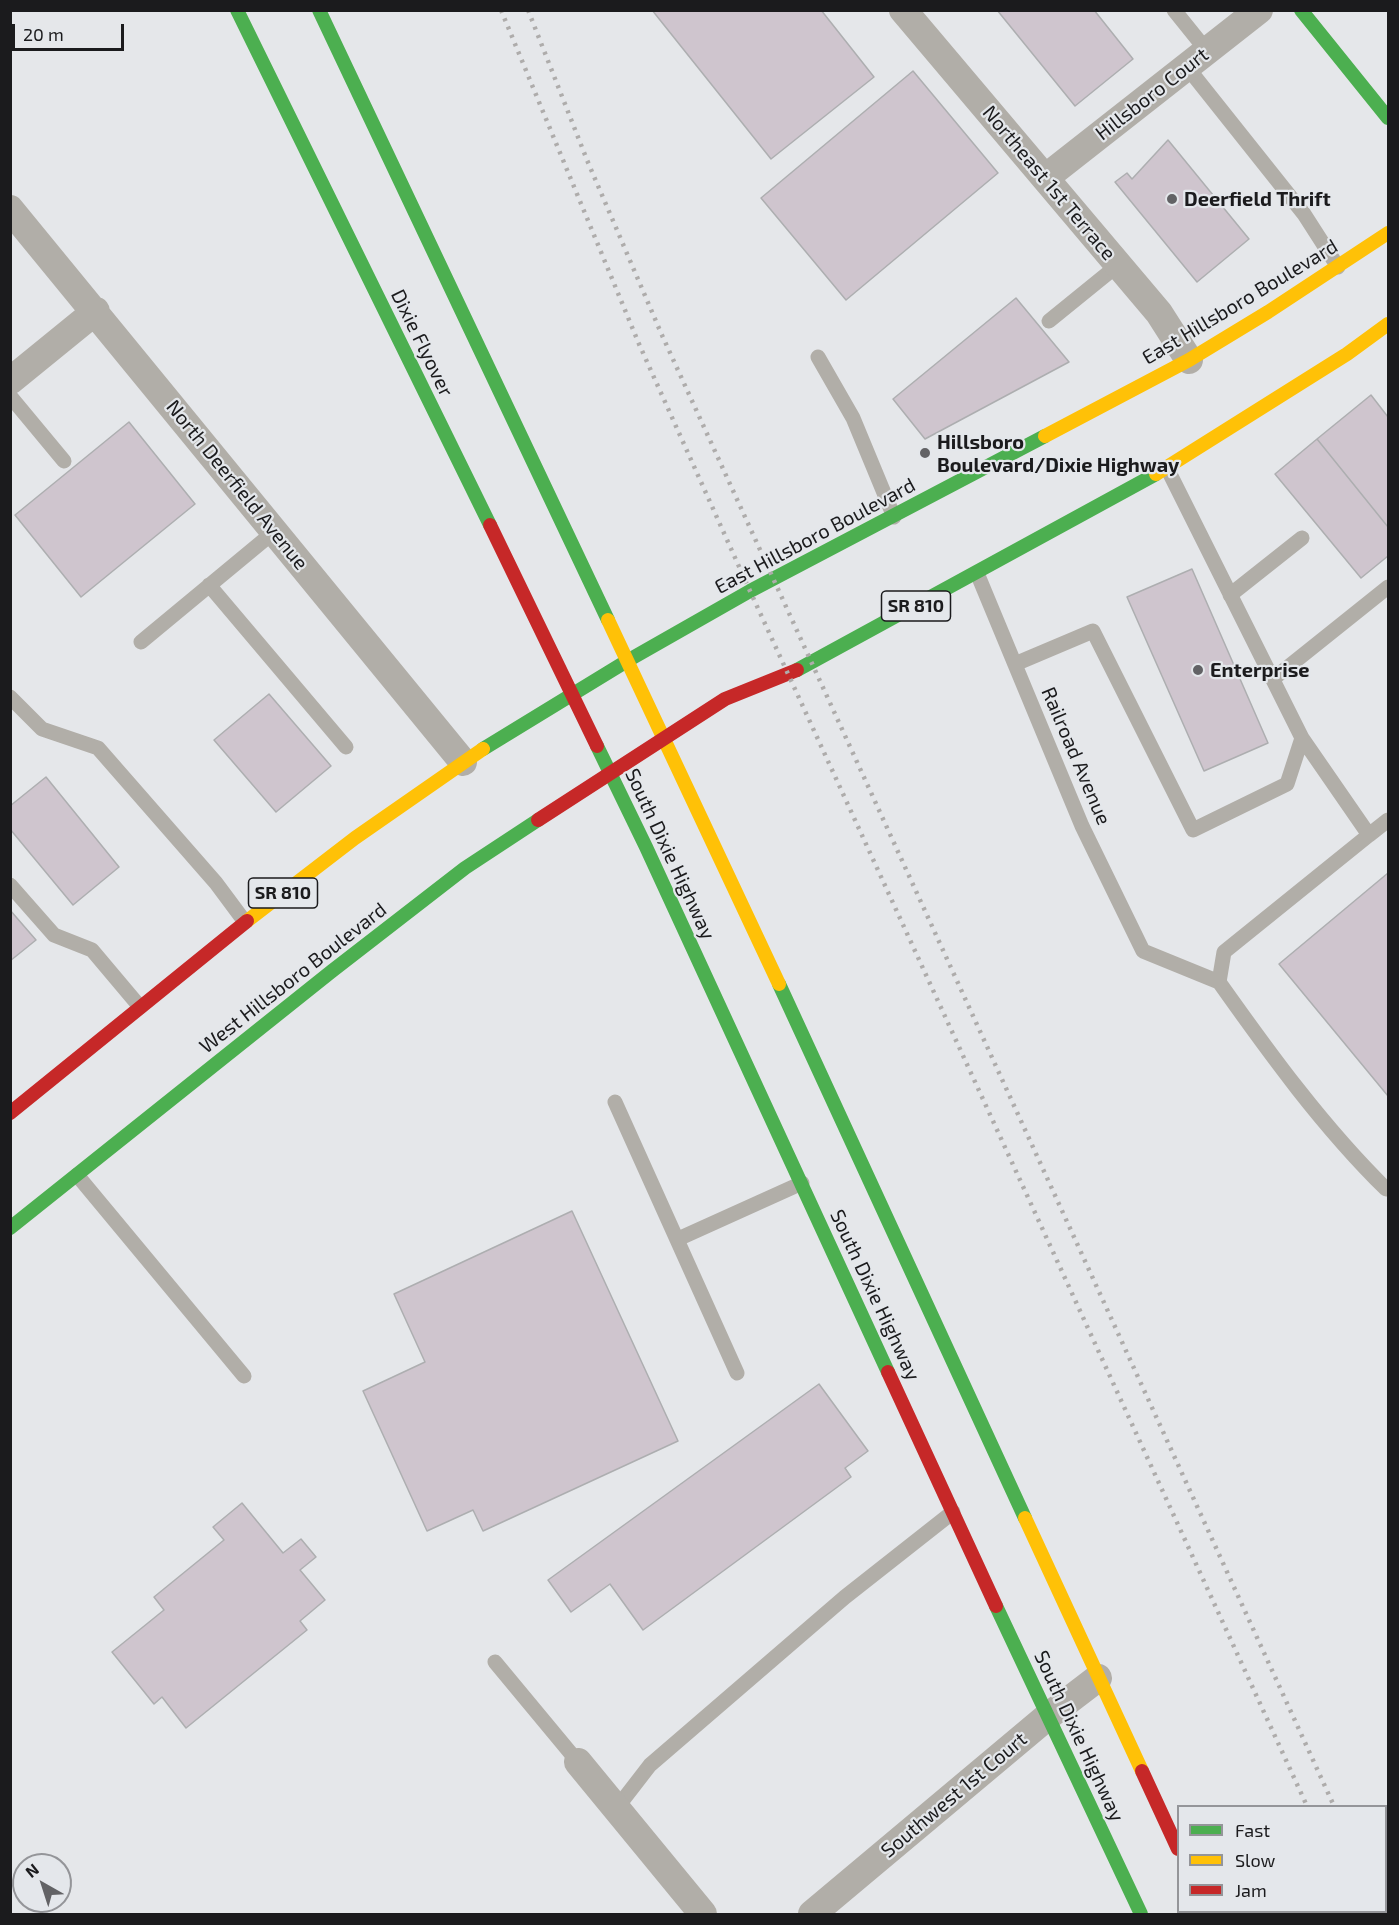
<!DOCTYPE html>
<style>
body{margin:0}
#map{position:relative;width:1399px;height:1925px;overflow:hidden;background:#e5e7ea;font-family:"Exo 2",sans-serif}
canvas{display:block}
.frame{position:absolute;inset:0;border:12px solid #1b1b1d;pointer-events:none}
.legend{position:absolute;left:1177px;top:1805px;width:210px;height:108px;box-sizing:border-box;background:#e4e7eb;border:2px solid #949599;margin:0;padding:8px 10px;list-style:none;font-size:18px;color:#1b1b1d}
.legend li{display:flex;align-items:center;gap:12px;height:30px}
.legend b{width:30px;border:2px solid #949599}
.north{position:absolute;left:12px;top:1853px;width:60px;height:60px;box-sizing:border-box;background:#e4e7eb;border:2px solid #949599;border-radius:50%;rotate:321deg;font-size:16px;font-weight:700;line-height:24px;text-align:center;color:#1b1b1d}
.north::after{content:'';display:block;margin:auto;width:21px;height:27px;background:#626265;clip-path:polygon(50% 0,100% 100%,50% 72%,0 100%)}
.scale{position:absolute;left:12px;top:24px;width:112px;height:27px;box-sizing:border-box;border:3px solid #1b1b1d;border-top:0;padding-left:8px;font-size:18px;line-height:21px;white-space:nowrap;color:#1b1b1d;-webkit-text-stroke:4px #e4e7eb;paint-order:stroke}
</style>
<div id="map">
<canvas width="1399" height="1925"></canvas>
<div class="frame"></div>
<ul class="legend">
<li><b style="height:8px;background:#4caf50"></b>Fast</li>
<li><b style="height:8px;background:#ffc107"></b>Slow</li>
<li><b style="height:8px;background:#c62828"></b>Jam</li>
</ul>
<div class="north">N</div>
<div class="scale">20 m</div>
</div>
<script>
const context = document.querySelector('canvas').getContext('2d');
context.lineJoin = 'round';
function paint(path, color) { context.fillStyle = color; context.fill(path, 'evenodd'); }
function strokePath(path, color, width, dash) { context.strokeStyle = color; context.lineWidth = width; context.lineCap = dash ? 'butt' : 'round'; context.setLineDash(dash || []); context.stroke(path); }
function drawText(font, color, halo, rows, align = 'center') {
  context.font = font + ' "Exo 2",sans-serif'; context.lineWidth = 4.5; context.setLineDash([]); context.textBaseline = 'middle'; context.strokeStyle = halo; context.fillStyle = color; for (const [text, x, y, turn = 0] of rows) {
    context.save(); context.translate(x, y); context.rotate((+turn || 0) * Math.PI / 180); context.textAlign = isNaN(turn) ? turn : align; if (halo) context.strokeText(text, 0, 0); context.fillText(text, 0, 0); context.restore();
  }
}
const building = new Path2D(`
 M652 10H821L874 77 771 159Z
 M997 10H1094L1133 59 1075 106Z
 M913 71 998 173 846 300 761 198Z
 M1168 140 1249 239 1197 282 1115 182 1127 173 1132 179Z
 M1016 298 1069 362 925 439 893 399Z
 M1371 395 1388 417V527L1317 439Z
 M129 422 195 504 81 597 15 515Z
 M1317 439 1388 527V556L1361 578 1275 474Z
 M1192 569 1268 743 1204 771 1127 597Z
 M269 694 331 766 276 812 214 740Z
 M46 777 119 867 73 905 10 829V806Z
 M1388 873V1096L1279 964Z
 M10 910 36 940 10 961Z
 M572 1211 678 1441 483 1531 473 1510 427 1531 363 1391 425 1362 394 1294Z
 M819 1384 868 1451 845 1468 851 1477 643 1630 610 1584 571 1612 548 1580Z
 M242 1503 283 1553 301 1539 316 1557 300 1570 325 1600 300 1621 307 1630 186 1728 162 1697 154 1704 112 1652 164 1610 154 1597 224 1540 213 1527Z`);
const lane = new Path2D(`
 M1174 10 1207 51
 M1187 67 1304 214 1338 267
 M1049 321 1118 265
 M818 357 853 418 894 517
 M10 396 64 461
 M977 573 1082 826 1143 951 1219 982
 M209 585 346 747
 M1230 595 1302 538
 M141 642 275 531
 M1015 664 1093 631 1193 830 1287 784 1302 738 1167 468
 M1273 679 1388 587
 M10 697 42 729 98 748 216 883 245 922
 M1302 738 1369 835 1224 952 1219 982C1270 1054 1323 1127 1386 1189H1388
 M1369 835 1388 820
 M10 885 54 935 92 950 140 1007
 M615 1102 737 1373
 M77 1175 244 1376
 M678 1239 802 1183
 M495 1662 578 1762
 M616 1809 650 1765 845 1597 953 1512`);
const street = new Path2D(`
 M903 10 1159 313 1189 360
 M1045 178 1259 10
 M10 209 463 762
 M10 381 96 311
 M578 1762 703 1914
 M812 1914 1047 1717 1098 1678`);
const fast = new Path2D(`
 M237 10 490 525
 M319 10 608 620
 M1301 10 1388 118
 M797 670 1156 474
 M597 746 646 847 888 1372
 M483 749 627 661 750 591 1045 436
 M779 984 1025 1518
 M10 1228 332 971 465 868 538 820
 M996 1606 1141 1914
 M1208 1912 1209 1914`);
const slow = new Path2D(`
 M1045 436 1189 360 1268 312 1388 233
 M1156 474 1347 354 1388 324
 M608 620 779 984
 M247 921 355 838 483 749
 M1025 1518 1142 1771`);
const jam = new Path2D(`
 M490 525 597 746
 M538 820 725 699 797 670
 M10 1113 247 921
 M888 1372 996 1606
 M1142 1771 1178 1849`);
const rail = new Path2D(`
 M501 10 639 344 750 591 1307 1806
 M528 10 587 160 661 333 1334 1806
 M1355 1912 1357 1914
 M1382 1912 1383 1914`);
const markers = [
 [1172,199,6,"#626265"],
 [925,453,6,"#626265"],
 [1198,670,6,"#626265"]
];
const shields = [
 [916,606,69],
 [283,893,69]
];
const shieldNames = [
 ["SR 810",916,606],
 ["SR 810",283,893]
];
const streetNames = [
 ["Hillsboro Court",1152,94,-38],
 ["Northeast 1st Terrace",1049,183,50],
 ["East Hillsboro Boulevard",1240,302,-31],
 ["Dixie Flyover",422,343,64],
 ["North Deerfield Avenue",237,485,51],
 ["East Hillsboro Boulevard",815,536,-28],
 ["Railroad Avenue",1076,756,67],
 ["South Dixie Highway",670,854,65],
 ["West Hillsboro Boulevard",293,978,-38],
 ["South Dixie Highway",875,1295,65],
 ["South Dixie Highway",1079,1736,65],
 ["Southwest 1st Court",954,1795,-40]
];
const poiNames = [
 ["Deerfield Thrift",1184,199],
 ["Hillsboro",937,442],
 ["Boulevard/Dixie Highway",937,465],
 ["Enterprise",1210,670]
];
paint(building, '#cfc5ce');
strokePath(building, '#adaeb0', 1.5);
strokePath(lane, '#b1aea8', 15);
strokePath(street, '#b1aea8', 28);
strokePath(fast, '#4caf50', 14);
strokePath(slow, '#ffc107', 14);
strokePath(jam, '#c62828', 14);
strokePath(rail, '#aeacab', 4.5, [3, 6]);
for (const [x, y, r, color] of markers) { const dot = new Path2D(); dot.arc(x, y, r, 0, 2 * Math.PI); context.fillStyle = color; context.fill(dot); strokePath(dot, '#e4e7eb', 2); }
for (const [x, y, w] of shields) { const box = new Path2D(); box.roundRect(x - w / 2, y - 15, w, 30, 4.5); context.fillStyle = '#e4e7eb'; context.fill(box); strokePath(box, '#1b1b1d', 1.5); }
drawText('bold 18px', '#1b1b1d', null, shieldNames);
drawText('20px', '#1b1b1d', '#e4e7eb', streetNames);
drawText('bold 20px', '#1b1b1d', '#e4e7eb', poiNames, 'left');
</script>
